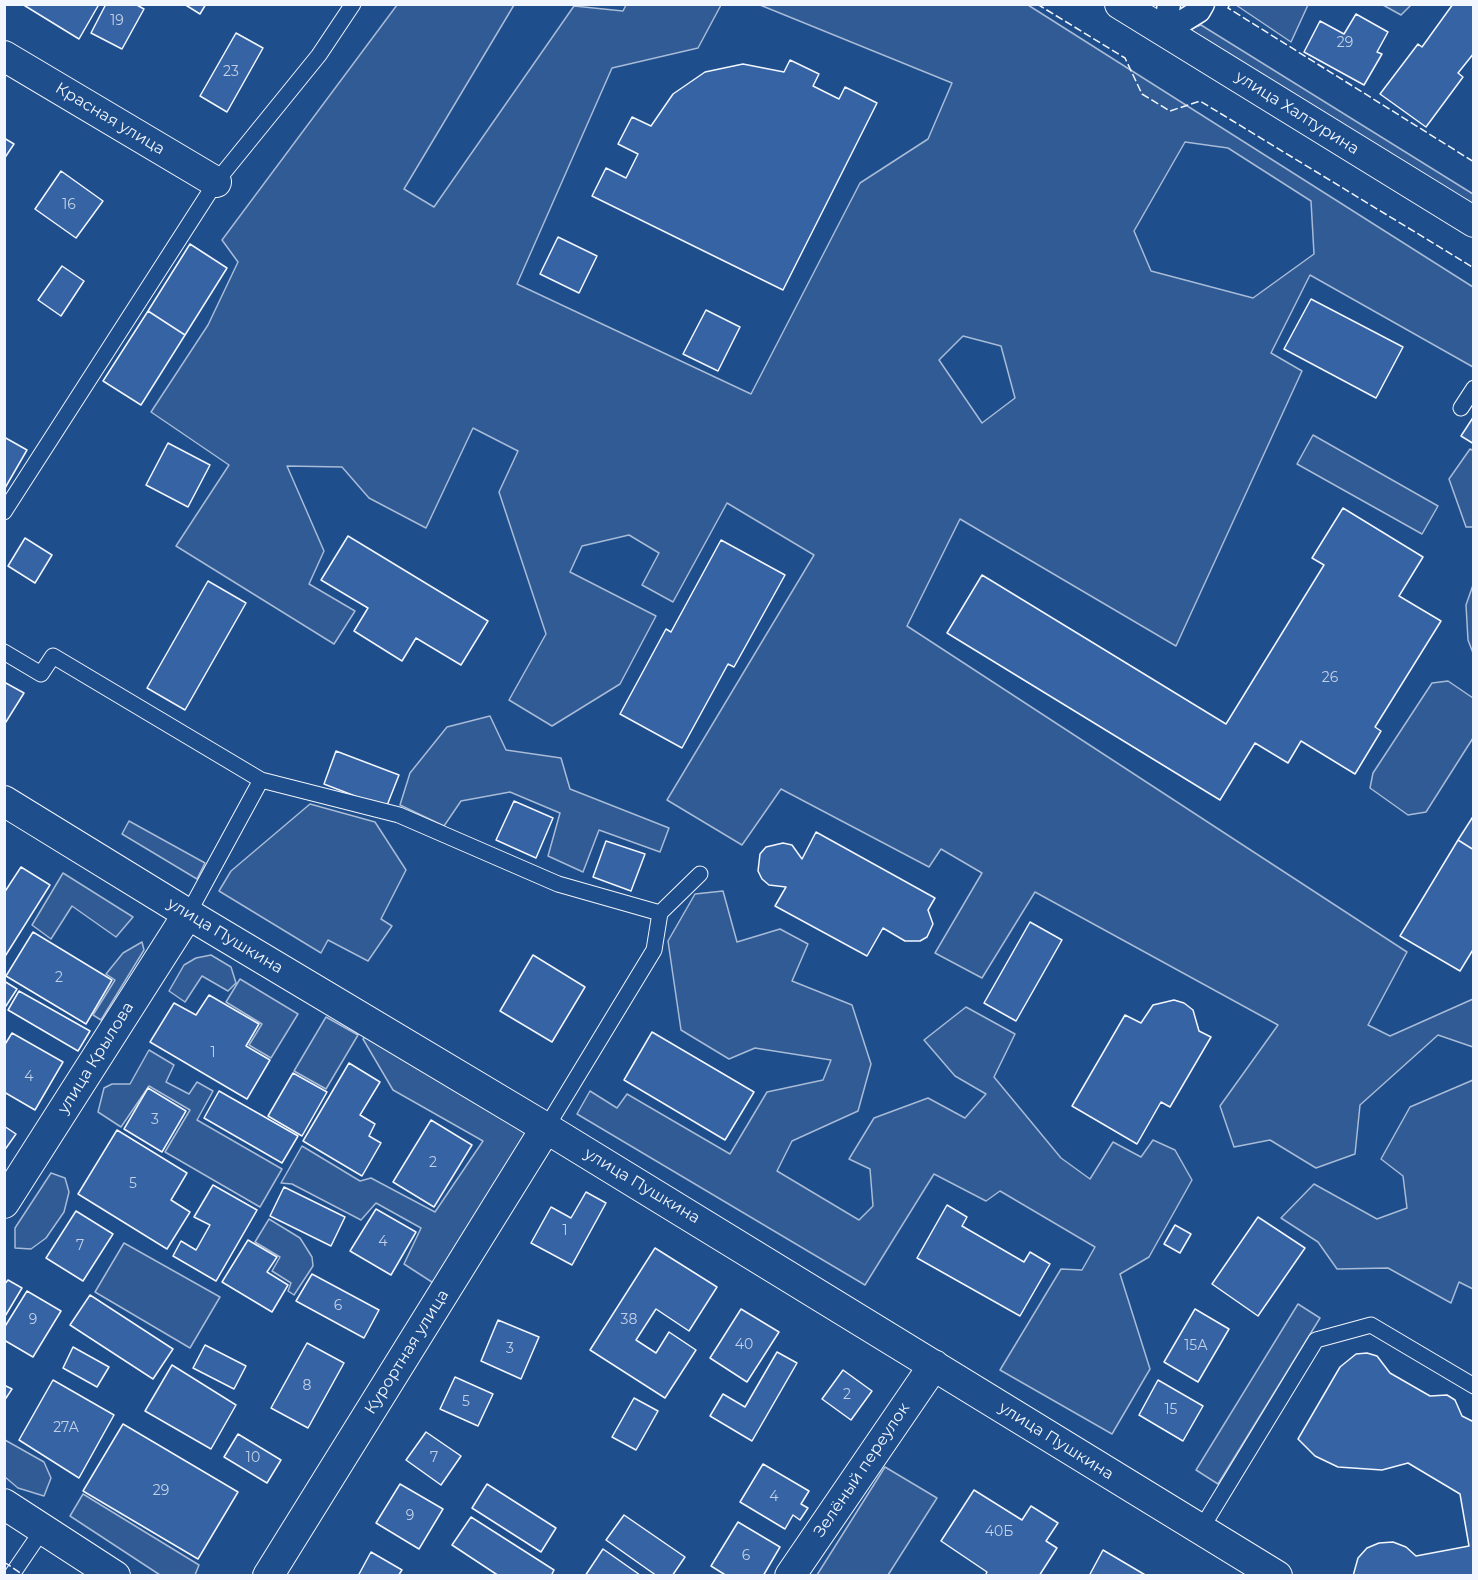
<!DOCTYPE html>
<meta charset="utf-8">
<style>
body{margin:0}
#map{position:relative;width:1478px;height:1580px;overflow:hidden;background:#1f4e8c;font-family:Montserrat,sans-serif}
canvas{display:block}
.frame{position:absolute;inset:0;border:6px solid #f2f6ff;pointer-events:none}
</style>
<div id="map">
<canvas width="1478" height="1580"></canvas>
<div class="frame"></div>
</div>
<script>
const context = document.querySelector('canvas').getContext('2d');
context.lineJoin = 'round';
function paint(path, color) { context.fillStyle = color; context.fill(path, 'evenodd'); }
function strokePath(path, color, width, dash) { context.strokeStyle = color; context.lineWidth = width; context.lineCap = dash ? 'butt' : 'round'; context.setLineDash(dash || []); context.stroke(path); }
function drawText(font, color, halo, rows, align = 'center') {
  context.font = font + ' Montserrat,sans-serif'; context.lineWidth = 4.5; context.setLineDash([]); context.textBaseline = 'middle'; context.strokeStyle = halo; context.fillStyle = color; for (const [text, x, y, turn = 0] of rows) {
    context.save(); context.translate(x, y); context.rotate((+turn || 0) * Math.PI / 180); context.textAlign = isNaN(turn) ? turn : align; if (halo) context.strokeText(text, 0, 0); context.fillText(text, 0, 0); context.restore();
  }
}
const built = new Path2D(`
 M397 5H514L404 189 434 207 574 6 623 11 626 5H721L698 48 612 68 517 284 751 394 860 183 928 139 952 83 760 5H1028L1473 287V367L1310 275 1271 353 1302 371 1176 646 960 519 907 626 1407 952 1368 1025 1390 1036 1473 999V1047L1438 1035 1360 1105 1355 1154 1316 1168 1270 1140 1234 1147 1220 1106 1278 1025 1035 892 982 978 935 953 982 873 941 849 929 867 781 789 742 845 667 800 814 555 727 503 673 602 642 585 659 553 629 535 582 546 570 572 656 616 620 684 552 726 509 700 546 634 499 492 518 451 473 428 426 528 369 498 342 467 287 466 324 551 309 584 355 611 334 644 176 546 229 465 151 412 208 325 238 262 222 240ZM1185 142 1228 148 1311 201 1314 254 1253 298 1151 271 1134 231ZM963 336 1001 346 1015 398 982 423 939 360Z
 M1236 5V4L1308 5 1291 42Z
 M1383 5H1411L1401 15Z
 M1201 25 1473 194V210L1184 31Z
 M1313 435 1438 506 1422 534 1297 464Z
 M1470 449 1474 451 1473 527H1466L1449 479Z
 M1473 585H1474L1473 653 1468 640 1466 605Z
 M1448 681 1473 698V738L1426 812 1408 815 1370 788 1373 773 1432 683Z
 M490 716 506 750 561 758 570 789 669 828 660 852 599 830 583 872 548 856 560 813 510 792 461 801 444 826 400 805 410 773 447 727Z
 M310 804 375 822 406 870 381 919 392 926 368 961 328 940 321 953 219 891 231 871Z
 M129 821 205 863 197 879 122 834Z
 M63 873 133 917 116 937 72 906 51 939 32 925Z
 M723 891 737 942 780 929 808 944 792 981 852 1005 871 1064 858 1111 792 1141 777 1171 859 1220 873 1206 870 1169 849 1159 874 1118 928 1098 965 1118 986 1094 955 1076 924 1040 966 1007 1015 1034 994 1077 1061 1158 1090 1179 1113 1142 1141 1157 1153 1140 1175 1150 1192 1180 1149 1257 1120 1274 1150 1369 1112 1434 1000 1370 1061 1269 1082 1270 1095 1247 1000 1191 986 1201 934 1174 865 1285 577 1114 590 1091 617 1108 627 1094 730 1154 767 1092 823 1080 831 1060 755 1048 729 1059 681 1030 668 941 695 894Z
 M142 942 144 950 101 1020 93 1015 115 980 106 974 123 953Z
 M211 955 231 967 236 983 228 991 202 976 185 1002 169 991 184 965 196 958Z
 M240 979 298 1014 271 1058 249 1045 262 1024 226 1002Z
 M326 1017 358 1035 326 1089 294 1071Z
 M371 1030 538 1127 438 1286 404 1264 421 1228 376 1203 361 1220 292 1184 281 1183 302 1146 360 1181 371 1178 435 1212 483 1141 393 1090 363 1039Z
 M149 1050 174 1065 166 1082 189 1094 197 1082 213 1091 197 1120 282 1169 260 1207 165 1152 190 1110 149 1086 121 1127 98 1112 104 1088 112 1084H130Z
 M1473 1080V1289L1459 1282 1451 1303 1388 1268 1337 1269 1318 1242 1281 1218 1314 1184 1377 1219 1407 1208 1403 1176 1381 1159 1410 1107Z
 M51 1173 65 1178 69 1192 64 1212 46 1238 31 1249 15 1248V1228Z
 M269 1219 300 1238 312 1257 313 1266 294 1295 288 1291 291 1283 272 1271 280 1257 255 1242Z
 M124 1243 220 1297 190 1348 95 1292Z
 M1298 1304 1320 1318 1218 1484 1196 1470Z
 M5 1440 44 1462 51 1478 44 1496 18 1488 5 1477Z
 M885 1467 937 1498 888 1575H817Z
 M83 1494 199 1565 195 1575H160L70 1516Z`);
const building = new Path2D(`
 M22 4H95L98 6 79 39Z
 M106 4H135L144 9 122 49 91 33Z
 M184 4H206L200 14Z
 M1474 4V53L1458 73 1463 77 1426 127 1380 94 1418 44 1422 47 1453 4Z
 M1356 14 1388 32 1377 52 1382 54 1364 85 1304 52 1320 21 1344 34Z
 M236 33 263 48 227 112 200 96Z
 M790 60 819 74 813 86 839 99 845 87 877 103 783 290 592 196 606 168 626 178 638 154 618 144 632 117 651 126 673 94 705 72 743 64 784 72Z
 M4 138 14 144 4 159Z
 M61 171 103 201 76 238 35 209Z
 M558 237 597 256 579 293 540 274Z
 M190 244 227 268 185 335 148 311Z
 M62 266 84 281 61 316 38 300Z
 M1311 299 1403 347 1376 398 1284 349Z
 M706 310 740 327 718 371 683 354Z
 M148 311 185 335 141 405 103 381Z
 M1474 416V444L1461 436Z
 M4 437 27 450 5 488H4Z
 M168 443 210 465 188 507 146 485Z
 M1343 508 1423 557 1399 596 1441 621 1375 727 1381 731 1355 774 1301 741 1288 763 1255 743 1220 800 947 633 982 575 1226 724 1324 565 1312 558Z
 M348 536 488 621 461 665 416 638 402 661 354 631 368 608 321 580Z
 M25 538 52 555 35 583 8 566Z
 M721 540 785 575 734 667 728 664 682 748 620 714 666 629 671 632Z
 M208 581 246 603 185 710 147 688Z
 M4 682 24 693 4 725Z
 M336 751 399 775 386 808 324 784Z
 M514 801 553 818 536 858 496 840Z
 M1474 815V850L1458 840Z
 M816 832 935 898 928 910 933 924 927 937 920 941H905L883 928 867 956 775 906 786 887 769 885 762 879 758 871 760 854 766 847 783 843 792 845 802 859Z
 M1458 840 1474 850V948L1460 971 1400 936Z
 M606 841 645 854 631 891 593 877Z
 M21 867 50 885 4 958V893Z
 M1030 922 1062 940 1016 1021 984 1003Z
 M33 932 112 980 86 1024 6 976Z
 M533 955 585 987 552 1042 500 1011Z
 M4 981 17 989 4 1009Z
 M19 991 90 1031 78 1051 8 1010Z
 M209 995 259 1024 246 1046 270 1060 247 1099 150 1042 174 1003 196 1015Z
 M1174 1000 1184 1003 1193 1010 1199 1031 1211 1037 1170 1107 1161 1102 1137 1144 1072 1106 1125 1015 1141 1023 1153 1005Z
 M652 1032 754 1092 725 1140 624 1080Z
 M12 1033 63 1062 35 1110 4 1092V1046Z
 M349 1063 380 1082 360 1115 375 1124 369 1136 381 1143 362 1176 303 1141Z
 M293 1073 327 1092 302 1136 268 1116Z
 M148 1088 186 1111 162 1152 124 1129Z
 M219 1091 298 1136 282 1163 204 1118Z
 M431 1120 472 1145 434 1207 393 1182Z
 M4 1126 16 1134 4 1151Z
 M117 1130 187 1173 171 1200 190 1212 167 1249 78 1194Z
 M213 1185 257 1210 216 1281 173 1256 181 1241 196 1250 210 1225 194 1217Z
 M284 1187 345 1217 331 1246 270 1216Z
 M586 1192 606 1203 572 1265 531 1243 551 1207 571 1218Z
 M947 1205 967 1217 962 1226 1024 1262 1030 1252 1050 1264 1020 1316 917 1258Z
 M376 1209 416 1232 391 1275 350 1251Z
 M76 1211 113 1234 83 1281 46 1258Z
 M1258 1217 1305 1248 1258 1316 1212 1284Z
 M1175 1225 1191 1234 1180 1253 1164 1244Z
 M248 1240 277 1257 267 1272 288 1285 272 1312 222 1282Z
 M655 1248 717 1287 689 1331 656 1309 636 1340 656 1353 669 1332 696 1350 665 1398 590 1350Z
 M312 1274 379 1310 364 1338 296 1301Z
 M8 1280 22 1288 4 1318V1285Z
 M27 1291 61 1311 33 1357 4 1340V1328Z
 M90 1295 173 1349 153 1379 70 1325Z
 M741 1309 779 1332 747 1382 710 1358Z
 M1195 1309 1229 1329 1198 1382 1164 1362Z
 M498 1320 539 1337 521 1379 481 1361Z
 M307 1343 344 1363 308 1428 271 1408Z
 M205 1345 246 1366 234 1389 193 1368Z
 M73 1347 109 1367 97 1387 63 1368Z
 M777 1352 797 1363 752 1441 710 1416 723 1394 745 1407Z
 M1367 1353 1377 1356 1390 1373 1430 1396 1447 1395 1455 1400 1462 1416 1474 1422V1576H1353L1358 1558 1367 1548 1379 1543 1393 1542 1406 1547 1416 1556 1469 1546 1460 1494 1408 1463 1382 1470 1338 1467 1315 1456 1298 1439 1340 1367 1356 1354Z
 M172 1365 236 1405 211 1449 145 1411Z
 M843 1370 872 1391 851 1420 822 1399Z
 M455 1377 493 1394 478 1426 440 1409Z
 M53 1380 114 1415 79 1478 19 1440Z
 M1158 1380 1203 1406 1183 1441 1139 1415Z
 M4 1385 12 1389 4 1401Z
 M634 1398 658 1411 636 1450 612 1437Z
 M123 1424 238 1492 198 1559 83 1491Z
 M426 1432 461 1456 441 1485 406 1460Z
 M238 1434 281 1460 267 1483 224 1457Z
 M763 1464 809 1491 801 1504 808 1508 800 1520 793 1515 785 1529 740 1502Z
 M400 1484 443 1509 419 1549 376 1523Z
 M487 1484 556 1528 541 1552 472 1508Z
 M974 1490 1022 1520 1031 1506 1058 1523 1046 1541 1057 1548 1039 1576H985L987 1572 941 1541Z
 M624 1515 685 1557 672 1576H657L606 1540Z
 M471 1517 554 1570 551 1576H499L452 1545Z
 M738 1522 780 1547 763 1576H727L711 1566Z
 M603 1549 640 1575V1576H585Z
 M1103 1550 1147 1576H1089Z
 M371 1552 402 1570 398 1576H358Z`);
const service = new Path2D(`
 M1461 408 1474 388
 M4 512 216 182 319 55 353 4
 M4 652 41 674 53 656 261 780 399 815 558 884 660 913
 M188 914 261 780
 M546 1128 654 950 660 913 700 874
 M1201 1529 1316 1340 1371 1325 1474 1386
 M11 1576 43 1529`);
const pedestrian = new Path2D(`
 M1165 32 1199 11 1203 4
 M1165 32 1169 4`);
const minor = new Path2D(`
 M1120 4 1474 222
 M4 56 216 182
 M4 801 188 914 546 1128 1277 1576
 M4 1203 188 914
 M4 1504 115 1576
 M268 1576 546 1128
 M790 1576 934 1365`);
const fence = new Path2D(`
 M1037 4 1125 58 1142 94 1170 111 1200 101 1474 268
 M1230 4 1228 8 1474 162
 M4 1562 25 1576`);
const numberNames = [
 ["19",117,21],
 ["29",1345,43],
 ["23",231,72],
 ["16",69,205],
 ["26",1330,678],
 ["2",59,978],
 ["1",213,1053],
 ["4",29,1077],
 ["3",155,1120],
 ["2",433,1163],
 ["5",133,1184],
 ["1",565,1231],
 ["4",383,1242],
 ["7",80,1246],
 ["6",338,1306],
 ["9",33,1320],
 ["38",629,1320],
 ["40",744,1345],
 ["15А",1196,1346],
 ["3",510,1349],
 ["8",307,1386],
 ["2",847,1395],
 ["5",466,1402],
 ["15",1171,1410],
 ["27А",66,1428],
 ["10",253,1458],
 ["7",434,1458],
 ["29",161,1491],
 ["4",774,1497],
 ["9",410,1516],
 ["40Б",999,1532],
 ["6",746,1556]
];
const streetNames = [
 ["улица Халтурина",1297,113,32],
 ["Красная улица",110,119,31],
 ["улица Пушкина",225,936,31],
 ["улица Крылова",96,1058,-58],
 ["улица Пушкина",642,1186,31],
 ["Курортная улица",407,1352,-58],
 ["улица Пушкина",1056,1441,32],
 ["Зелёный переулок",862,1470,-56]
];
paint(built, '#305b95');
strokePath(built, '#a8bbd7', 1.5);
paint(building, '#3563a3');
strokePath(building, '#f2f6ff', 1.5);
strokePath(service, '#f2f6ff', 17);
strokePath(pedestrian, '#f2f6ff', 25);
strokePath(minor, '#f2f6ff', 32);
strokePath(service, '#1f4e8c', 15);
strokePath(pedestrian, '#1f4e8c', 22);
strokePath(minor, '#1f4e8c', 30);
strokePath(fence, '#f2f6ff', 1.5, [8, 3]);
drawText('14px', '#c3d1e8', null, numberNames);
drawText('16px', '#f2f6ff', '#1f4e8c', streetNames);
</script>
